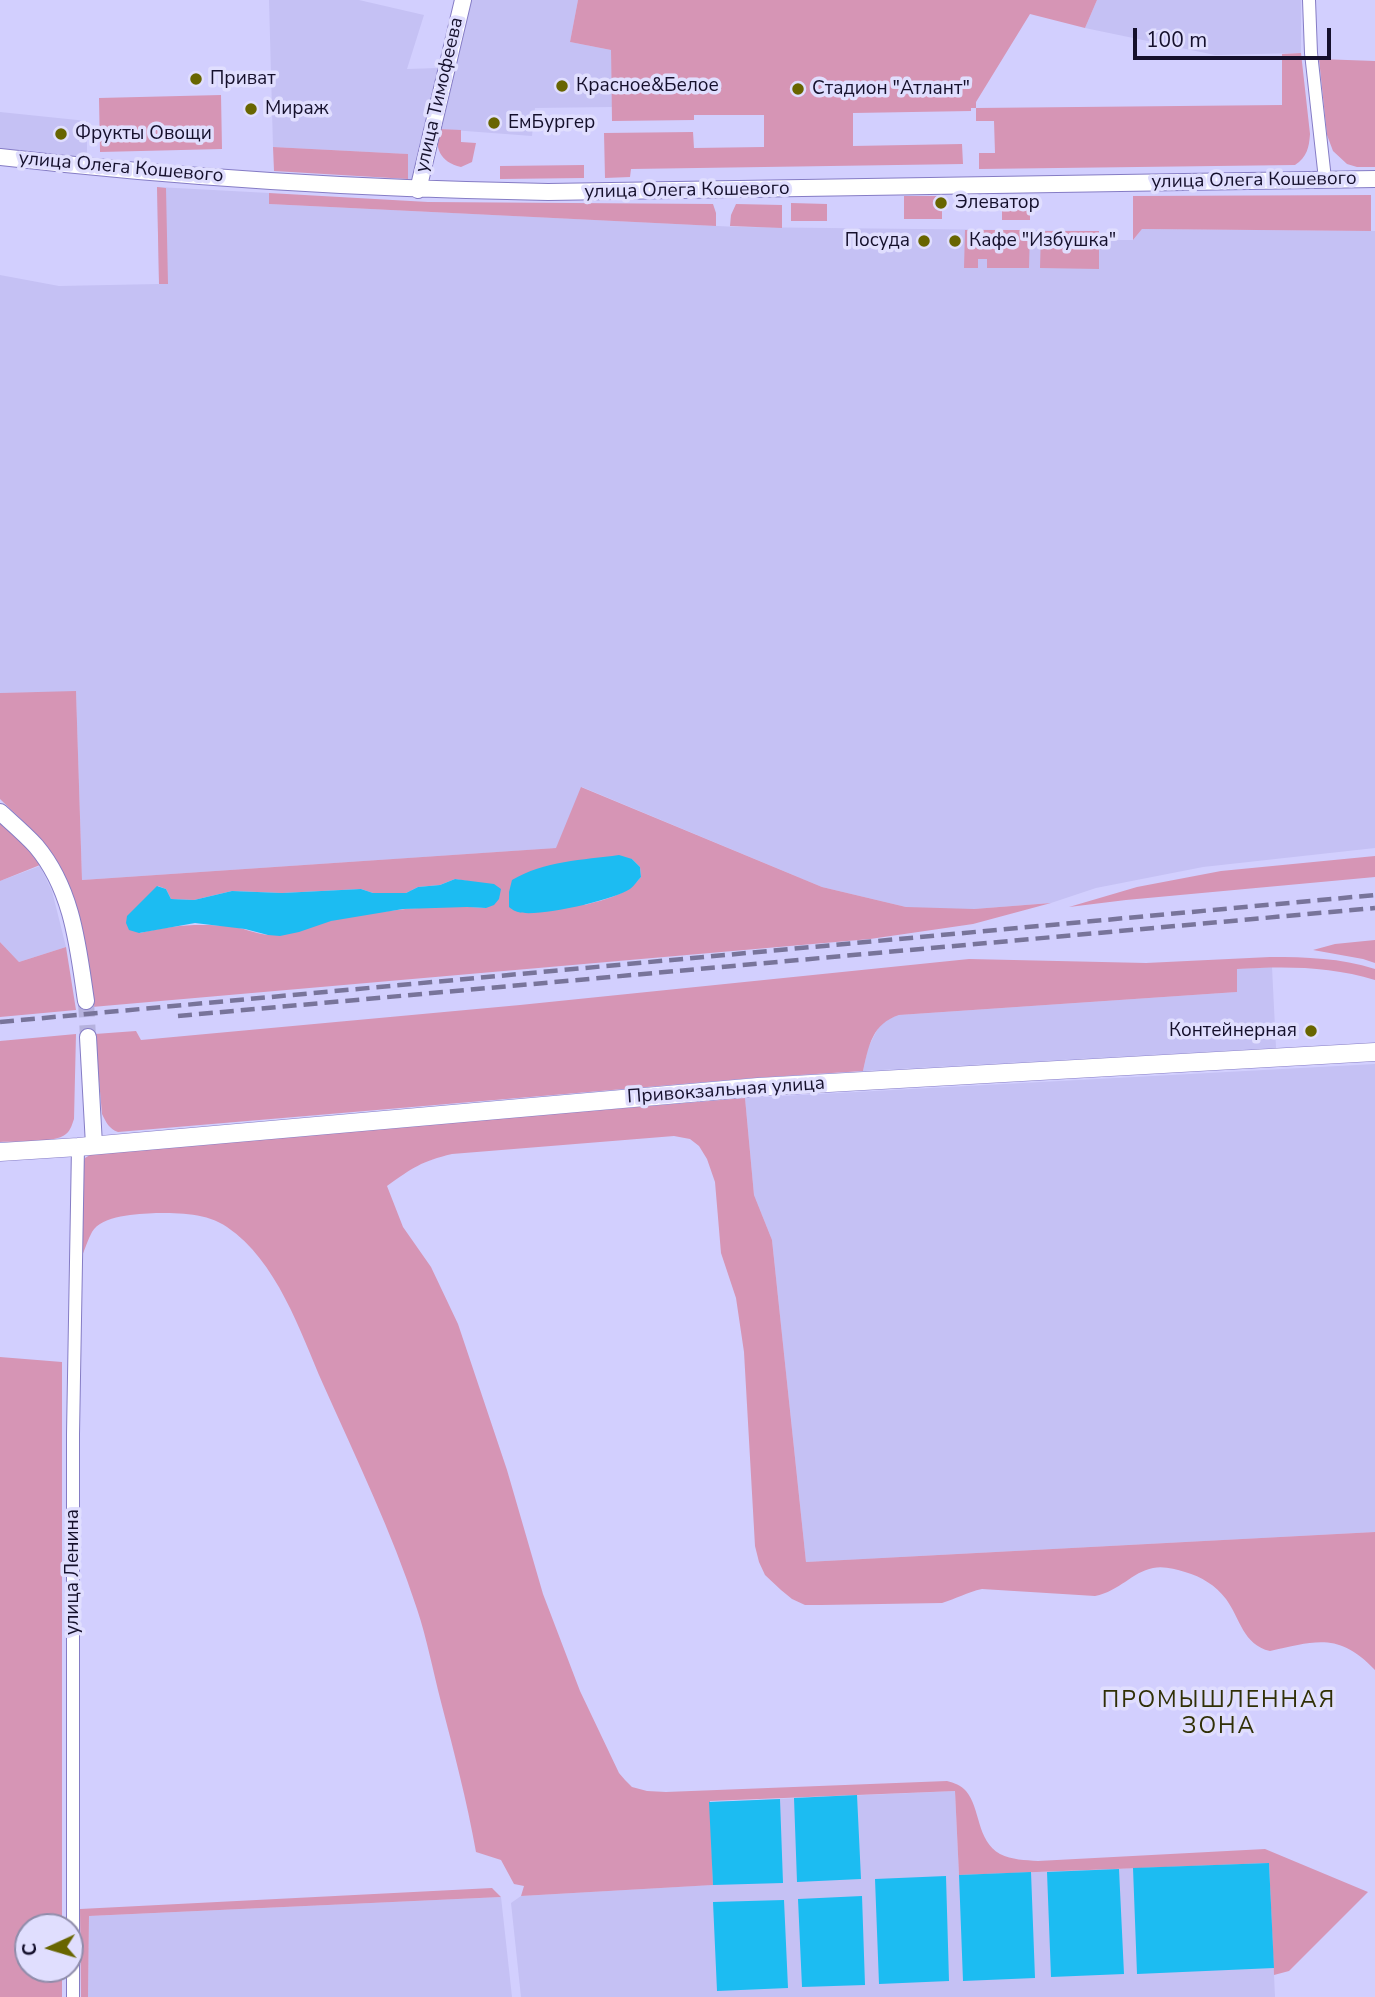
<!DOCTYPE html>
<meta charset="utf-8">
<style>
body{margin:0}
#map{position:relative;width:1375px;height:1997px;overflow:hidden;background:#d2cffe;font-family:"Nunito Sans",sans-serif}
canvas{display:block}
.north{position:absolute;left:14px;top:1913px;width:70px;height:70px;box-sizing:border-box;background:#e0defe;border:2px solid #8f8caa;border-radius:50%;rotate:266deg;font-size:19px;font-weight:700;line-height:28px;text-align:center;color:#15102c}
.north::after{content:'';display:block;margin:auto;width:24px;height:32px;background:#686500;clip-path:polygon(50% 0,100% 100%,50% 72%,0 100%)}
.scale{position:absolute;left:1133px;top:28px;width:198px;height:32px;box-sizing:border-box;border:4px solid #15102c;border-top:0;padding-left:9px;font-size:21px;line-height:24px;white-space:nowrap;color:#15102c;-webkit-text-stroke:5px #e0defe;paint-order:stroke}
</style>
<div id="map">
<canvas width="1375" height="1997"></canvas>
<div class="north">С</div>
<div class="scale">100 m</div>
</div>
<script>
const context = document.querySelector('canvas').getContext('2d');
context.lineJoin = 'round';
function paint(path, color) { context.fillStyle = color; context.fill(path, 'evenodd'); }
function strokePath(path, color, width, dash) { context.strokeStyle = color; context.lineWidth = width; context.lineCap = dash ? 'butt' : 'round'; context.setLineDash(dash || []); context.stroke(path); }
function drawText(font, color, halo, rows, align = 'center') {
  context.font = font + ' "Nunito Sans",sans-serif'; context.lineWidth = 7; context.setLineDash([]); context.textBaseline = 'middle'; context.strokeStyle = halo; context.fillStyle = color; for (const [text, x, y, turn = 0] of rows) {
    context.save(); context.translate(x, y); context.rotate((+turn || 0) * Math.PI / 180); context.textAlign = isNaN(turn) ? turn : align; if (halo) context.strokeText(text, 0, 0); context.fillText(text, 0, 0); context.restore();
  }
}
const built = new Path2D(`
 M269 0H359L424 15 407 69 438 68 414 179H408L407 154 273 147Z
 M469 0H578L570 42 611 50 612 107 535 108 532 136 439 129Z
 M1097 0H1301V53L1215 55 1085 28Z
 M0 112 87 121V159L0 149Z
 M157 187 269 193V204L738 227 1099 231V240H1133L1142 229 1375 231V848L1203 867 1096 888 1051 903 974 909H920L906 907 822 887 582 787 557 848 82 880 76 692 0 693V275L59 286 159 284Z
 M40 866 52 891 66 947 19 962 0 942V881Z
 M1272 967 1276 1048 863 1071 868 1048 878 1028 887 1019 899 1015 1237 992 1236 969Z
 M1375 1064V1532L806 1562 772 1240 754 1195 745 1098Z
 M955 1791 959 1875 1269 1863 1275 1997H521L511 1903 521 1896 712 1885 709 1802Z
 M501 1897 512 1997H88L89 1916Z`);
const green = new Path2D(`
 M578 0H1097L1085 28 1030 14 976 102V108L1282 105V54L1301 53 1310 134C1309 148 1307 157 1295 165L979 169V153H995L994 121H976V108H971V111L853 113V146L962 144 963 164 631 169 630 177 605 178 604 133 693 132 694 148 764 147V115H694V120L612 121 611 50 570 42Z
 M1319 59 1375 61V167H1357L1347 164 1333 151 1327 135Z
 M221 95 222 149 100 152 99 98Z
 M439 129 461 130V142L476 143 472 162 461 167C440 162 434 148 439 129Z
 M273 147 408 154V179L274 171Z
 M584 165V178L500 179V166Z
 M157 187 166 188 168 284H159Z
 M269 193 428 202 713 204 716 213V226L269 204Z
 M1371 195V231L1142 229 1133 240V196Z
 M904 196H942V219H904Z
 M1002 197H1030V220H1002Z
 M791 203 827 204V221H791Z
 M736 204 782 205V228L730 226 731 215Z
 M965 230H1030L1029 268H987V259H978V268H964Z
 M1041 231H1099V269L1040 268Z
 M76 691 82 880 556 848 581 787 822 887 906 907 974 909 1051 903 973 924 870 939 92 1007C86 952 82 895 48 849 35 831 16 815 0 799V693ZM632 859 640 867 641 877C626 895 607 899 584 905ZM455 879 473 882 486 908C435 904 383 910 333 920 311 925 294 935 271 935 259 935 246 929 235 927 199 923 174 925 140 933L142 902 158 886 166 889 171 899 194 900 232 891 282 893 361 889 373 893H406L418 887 440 885Z
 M0 820C15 834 30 848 40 865L0 881Z
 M1375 856V877L1126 900 1069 907 1137 887 1221 871Z
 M1375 940V963L1363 959 1313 950 1335 944Z
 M0 942 19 962 66 947 76 1010 0 1017Z
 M1270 957C1307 957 1340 958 1375 969V980C1330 966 1284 966 1237 969V992L899 1015C872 1024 869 1045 863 1071L753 1078 118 1132C109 1129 106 1122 102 1114L95 1034 136 1031 141 1040 520 1005 969 959 1146 963Z
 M76 1034 74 1119C72 1124 71 1130 66 1134 54 1144 16 1141 0 1142V1041Z
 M745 1098 754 1195 772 1240 806 1562 1375 1532V1670C1339 1632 1316 1641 1270 1651 1243 1645 1240 1618 1226 1599 1215 1585 1202 1577 1185 1572 1175 1569 1164 1566 1153 1568 1132 1572 1120 1591 1095 1596L982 1589C967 1592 956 1599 942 1603L821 1605H805L792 1599 781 1590 765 1575 759 1562 755 1546 744 1352 736 1298 721 1253 715 1182 707 1159 699 1146 690 1139 674 1136 452 1154C422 1161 412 1168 387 1186L403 1227 431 1267 458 1324 507 1470 543 1594 580 1691 619 1773 625 1780 632 1787 647 1791 666 1792 947 1781C954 1783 961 1785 966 1791 981 1809 976 1840 1000 1854 1012 1860 1025 1860 1038 1861L1265 1849 1368 1892 1289 1971 1274 1975 1269 1863 959 1875 955 1791 710 1801 713 1885 521 1896 524 1886 514 1884 501 1860 476 1852C467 1801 454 1752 441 1702 433 1671 427 1639 417 1609 392 1532 356 1458 323 1384 300 1331 277 1261 227 1227 207 1213 180 1213 156 1213 137 1214 102 1215 92 1232 88 1239 85 1249 82 1256L83 1164 85 1158 95 1152Z
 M0 1357 62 1362V1927H28V1969H62V1997H0Z
 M492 1888 501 1897 89 1916 88 1997H81L80 1909Z`);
const water = new Path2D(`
 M619 855 632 859 640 867 641 877C637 881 634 886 630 889 614 900 536 918 518 912 516 912 510 908 509 907V892L512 880C544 861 583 860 619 855Z
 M455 879 494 884 501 889 499 899 494 905 486 908 467 907 403 909 331 921 299 932 280 936 268 935 245 929 195 923 139 933 129 930 126 923 127 916 157 886 166 889 171 899 194 900 232 891 282 893 361 889 373 893H406L418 887 440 885Z
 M857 1795 861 1879 797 1882 794 1798Z
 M780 1799 783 1883 713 1885 709 1802Z
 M1269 1863 1274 1968 1137 1974 1133 1868Z
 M1119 1869 1124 1974 1051 1977 1047 1872Z
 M1031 1872 1035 1978 963 1981 959 1875Z
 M946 1876 949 1981 879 1984 875 1879Z
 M862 1896 865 1985 802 1987 798 1899Z
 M784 1900 788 1988 717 1991 713 1902Z`);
const tertiaryTunnel = new Path2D(`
 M86 1001 88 1037`);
const minor = new Path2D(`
 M1309 0 1311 53 1325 179
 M73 1997V1434L78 1147`);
const tertiary = new Path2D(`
 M0 157C182 178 365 189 548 192L1375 179
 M418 190 463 0
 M0 812C12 823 25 834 36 846 73 890 78 947 86 1001
 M88 1037 94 1145`);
const secondary = new Path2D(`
 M0 1152 78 1147 758 1087 1375 1052`);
const rail = new Path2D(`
 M178 1016 1375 908
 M0 1022 1375 895`);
const markers = [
 [196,79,7,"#686500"],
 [562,86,7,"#686500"],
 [798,89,7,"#686500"],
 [251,109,7,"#686500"],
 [494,123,7,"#686500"],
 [61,134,7,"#686500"],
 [941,203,7,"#686500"],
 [924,241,7,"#686500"],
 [955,241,7,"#686500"],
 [1311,1031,7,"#686500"]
];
const poiNames = [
 ["Приват",210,79],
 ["Красное&Белое",576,86],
 ["Стадион \"Атлант\"",812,89],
 ["Мираж",265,109],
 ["ЕмБургер",508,123],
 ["Фрукты Овощи",75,134],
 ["Элеватор",955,203],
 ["Посуда",910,241,"right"],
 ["Кафе \"Избушка\"",969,241],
 ["Контейнерная",1297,1031,"right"]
];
const streetNames = [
 ["улица Тимофеева",440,95,-77],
 ["улица Олега Кошевого",121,168,5],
 ["улица Олега Кошевого",1254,181,-1],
 ["улица Олега Кошевого",687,191,-1],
 ["Привокзальная улица",726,1091,-4],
 ["улица Ленина",73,1572,-90]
];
const quarterNames = [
 ["ПРОМЫШЛЕННАЯ",1219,1701],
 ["ЗОНА",1219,1727]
];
paint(built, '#c5c1f4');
paint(green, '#d695b5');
paint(water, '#1cbcf2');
strokePath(tertiaryTunnel, '#b6b2de', 16, [16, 8]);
strokePath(minor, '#857cc5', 14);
strokePath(tertiary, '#857cc5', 18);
strokePath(secondary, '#857cc5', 19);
strokePath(minor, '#fff', 12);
strokePath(tertiary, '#fff', 16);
strokePath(secondary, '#fff', 18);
strokePath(rail, '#78749a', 4.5, [14, 7]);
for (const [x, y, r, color] of markers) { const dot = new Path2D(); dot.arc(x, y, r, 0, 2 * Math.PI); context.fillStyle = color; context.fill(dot); strokePath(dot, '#e0defe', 2.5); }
drawText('19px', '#15102c', '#e0defe', poiNames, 'left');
drawText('19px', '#15102c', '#e0defe', streetNames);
context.letterSpacing = '2px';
drawText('23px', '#313006', '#e0defe', quarterNames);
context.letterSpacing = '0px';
</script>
